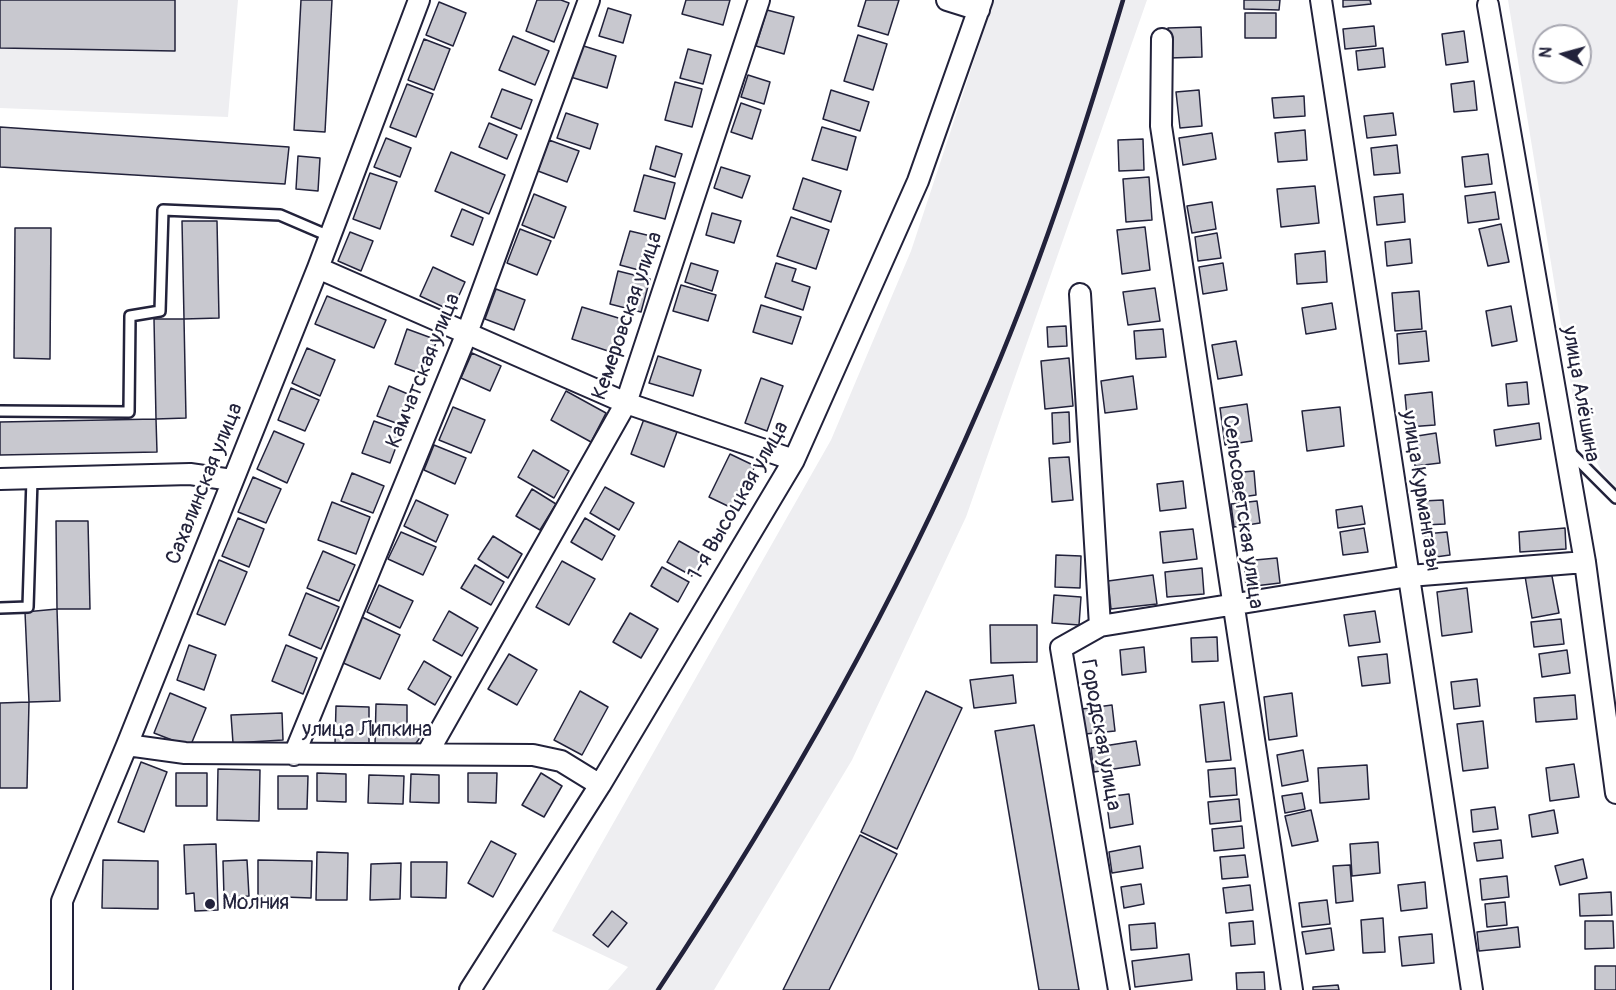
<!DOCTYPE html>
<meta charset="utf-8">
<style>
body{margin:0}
#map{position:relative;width:1616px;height:990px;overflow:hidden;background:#fff;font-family:Pangolin,sans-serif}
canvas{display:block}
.north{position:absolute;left:1532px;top:24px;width:60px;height:60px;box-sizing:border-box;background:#fff;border:2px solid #a7a7b1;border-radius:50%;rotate:276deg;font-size:16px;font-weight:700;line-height:24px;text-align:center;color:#22223b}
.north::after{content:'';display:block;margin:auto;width:21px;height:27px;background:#22223b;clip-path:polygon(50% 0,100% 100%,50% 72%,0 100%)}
</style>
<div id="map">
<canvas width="1616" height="990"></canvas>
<div class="north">N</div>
</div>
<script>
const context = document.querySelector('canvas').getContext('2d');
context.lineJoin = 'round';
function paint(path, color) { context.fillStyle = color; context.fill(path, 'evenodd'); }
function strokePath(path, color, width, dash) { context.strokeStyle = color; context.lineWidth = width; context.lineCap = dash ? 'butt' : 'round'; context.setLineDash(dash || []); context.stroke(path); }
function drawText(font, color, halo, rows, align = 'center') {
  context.font = font + ' Pangolin,sans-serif'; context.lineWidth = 5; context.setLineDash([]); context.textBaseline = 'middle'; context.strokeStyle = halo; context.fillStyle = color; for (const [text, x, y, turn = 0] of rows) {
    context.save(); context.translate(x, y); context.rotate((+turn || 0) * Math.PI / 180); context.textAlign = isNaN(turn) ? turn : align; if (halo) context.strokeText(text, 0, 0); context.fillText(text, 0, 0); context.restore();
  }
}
const built = new Path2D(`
 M0 0H238L228 117 0 108Z
 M994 0H1147L966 517 852 760 714 990H608L628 967 552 931 831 440 911 251Z
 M1508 0H1616V487L1602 472 1578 428ZM1544 36H1580V72H1544Z`);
const building = new Path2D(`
 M0 0H175V51L0 48Z
 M301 0H332L325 132 294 130Z
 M537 0H561L569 3 554 42 526 31Z
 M686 0H730L723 25 682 14Z
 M866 0H899L888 35 858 26Z
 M1244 0H1280L1279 10 1244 9Z
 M1343 0H1370L1371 4 1343 7Z
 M439 2 466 13 453 46 426 35Z
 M608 8 631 15 623 43 599 36Z
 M767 10 794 17 784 54 756 46Z
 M1245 13H1276V38H1245Z
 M1374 26 1376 46 1345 49 1343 29Z
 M1201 27 1202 57 1169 58 1168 28Z
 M1464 31 1468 62 1446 65 1442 34Z
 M858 35 887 44 873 90 844 81Z
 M513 36 549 51 535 85 499 70Z
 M424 39 450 49 434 90 408 80Z
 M574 43 616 56 607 88 564 75Z
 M1383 48 1385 67 1358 70 1356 51Z
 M688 49 711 55 703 84 680 78Z
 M748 75 770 82 764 104 741 97Z
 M1474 81 1477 110 1454 112 1451 84Z
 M675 82 702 89 692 127 665 120Z
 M407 84 433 94 416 137 390 127Z
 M502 89 532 100 521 129 491 117Z
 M831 90 869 102 860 131 823 119Z
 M1199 90 1202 126 1180 128 1176 92Z
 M1304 96 1305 116 1274 118 1272 98Z
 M741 103 761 110 752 139 731 132Z
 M566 113 598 124 590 149 557 138Z
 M1393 113 1396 135 1367 138 1364 116Z
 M489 123 517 135 507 159 479 147Z
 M0 127 289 147 285 184 0 167Z
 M822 127 856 137 847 170 812 160Z
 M1305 130 1307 160 1278 162 1275 133Z
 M1212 133 1216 159 1183 165 1179 138Z
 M386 138 411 148 400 177 374 167Z
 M1143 139 1144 170 1119 171 1118 140Z
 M549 140 579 151 567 182 538 171Z
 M1397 145 1400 173 1374 175 1371 148Z
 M656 146 682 154 675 177 650 169Z
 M451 152 505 175 489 214 435 191Z
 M1488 154 1492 184 1465 187 1462 157Z
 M298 156 320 158 318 191 296 189Z
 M721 167 750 176 742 198 714 188Z
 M370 173 397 182 380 229 353 219Z
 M644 175 675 183 665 219 634 211Z
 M1149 177 1152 220 1126 222 1123 179Z
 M803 178 841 191 831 222 793 209Z
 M1315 186 1319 223 1281 227 1277 189Z
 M1495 192 1499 219 1468 223 1465 196Z
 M534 194 566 207 554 238 522 225Z
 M1403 194 1405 222 1377 225 1374 197Z
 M1212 202 1216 229 1192 233 1187 206Z
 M462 209 483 218 473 245 451 236Z
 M712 213 741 221 734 243 706 235Z
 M791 217 829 230 816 269 777 256Z
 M182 221H217L219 318 184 319Z
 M1501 224 1509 262 1488 266 1479 229Z
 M1145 227 1150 270 1122 274 1117 230Z
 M15 228H51L50 359 14 358Z
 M520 229 551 241 537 275 507 263Z
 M630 231 655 237 646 272 620 265Z
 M350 232 373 241 361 271 338 261Z
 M1217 233 1221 258 1198 261 1195 237Z
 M1410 239 1412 263 1387 266 1385 242Z
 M1325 251 1327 282 1297 284 1295 254Z
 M691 263 718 271 712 291 685 282Z
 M776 263 796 269 792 281 810 287 803 310 765 297Z
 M1223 263 1227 290 1203 294 1199 267Z
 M433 267 465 282 452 311 420 296Z
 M618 271 650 279 641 312 610 304Z
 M681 285 716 295 708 321 673 311Z
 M1155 288 1160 321 1128 325 1123 292Z
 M496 289 525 300 514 330 485 319Z
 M1419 291 1422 329 1395 331 1392 293Z
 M327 296 386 320 374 348 315 324Z
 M1332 303 1336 329 1306 334 1302 308Z
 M761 305 801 317 792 344 753 332Z
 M1511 306 1517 341 1492 346 1486 311Z
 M582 307 625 320 614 353 572 339Z
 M154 319H184L186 418 156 419Z
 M1066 326 1067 346 1048 347 1047 327Z
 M407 329 437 340 424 375 395 364Z
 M1163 329 1166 357 1136 359 1134 331Z
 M1426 331 1429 361 1399 364 1397 334Z
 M1236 341 1242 375 1218 379 1212 345Z
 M307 348 335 360 320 396 292 383Z
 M472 353 501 366 490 391 461 378Z
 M658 356 701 370 693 396 649 383Z
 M1069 358 1073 406 1045 409 1041 361Z
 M1133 376 1137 409 1105 413 1101 381Z
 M761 378 783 386 767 431 745 423Z
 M1527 382 1529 404 1508 406 1506 384Z
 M389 386 415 397 404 426 377 416Z
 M291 388 319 400 305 431 278 420Z
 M566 391 606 413 591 442 551 420Z
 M1432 392 1435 425 1408 427 1405 395Z
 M1247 404 1252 441 1225 445 1220 408Z
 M453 407 485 420 471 453 439 440Z
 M1340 407 1344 446 1307 451 1302 411Z
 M1069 412 1070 442 1053 444 1052 413Z
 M156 419 157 452 0 455V422Z
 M644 419 677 432 664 467 631 454Z
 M374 421 402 431 390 463 362 453Z
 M1539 423 1541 439 1496 446 1494 430Z
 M274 431 304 444 287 483 257 469Z
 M1436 433 1440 463 1415 466 1411 437Z
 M434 445 466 458 455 484 424 470Z
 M533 450 569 471 554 498 518 477Z
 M730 454 755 466 734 509 709 497Z
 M1069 457 1073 500 1052 502 1049 458Z
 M1254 471 1256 495 1234 498 1231 473Z
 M352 473 384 486 373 513 341 501Z
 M253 477 281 489 266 523 238 512Z
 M1183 481 1186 508 1160 511 1157 484Z
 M605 487 634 503 619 530 590 513Z
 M532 489 556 504 540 530 516 516Z
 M416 500 448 515 436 542 404 526Z
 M1443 500 1445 524 1424 525 1423 501Z
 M1257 501 1260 523 1234 527 1231 504Z
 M332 502 370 517 356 554 318 540Z
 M1362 506 1365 524 1338 528 1336 510Z
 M238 518 264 529 249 567 222 556Z
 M585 518 615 536 602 560 571 542Z
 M56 521H88L90 609H57Z
 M1364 528 1368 552 1343 555 1340 532Z
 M1565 528 1566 549 1520 552 1519 532Z
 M1193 529 1197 559 1163 563 1160 532Z
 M401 532 436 547 423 575 388 559Z
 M1447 532 1450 555 1428 558 1425 534Z
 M493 536 522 554 508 578 478 559Z
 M679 541 704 555 692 576 667 562Z
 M323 551 355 565 339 601 307 588Z
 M1056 555 1081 556 1080 588 1055 587Z
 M1277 558 1280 583 1246 587 1244 561Z
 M219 560 247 572 225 625 197 614Z
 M562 561 595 579 569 625 536 607Z
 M475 565 504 582 491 605 461 588Z
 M662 567 689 582 678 602 651 586Z
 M1202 568 1204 594 1167 597 1165 572Z
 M1551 571 1559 613 1532 618 1525 576Z
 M1153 575 1157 604 1111 609 1108 581Z
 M379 585 413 601 400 628 367 612Z
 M1467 588 1472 632 1442 636 1437 592Z
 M306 593 339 607 321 649 289 635Z
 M1054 595 1081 597 1079 625 1052 623Z
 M57 609 60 701 29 702 25 612Z
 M449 611 478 628 462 656 433 640Z
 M1375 611 1380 642 1349 646 1344 615Z
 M630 613 658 629 641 658 613 642Z
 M362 617 400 635 380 679 341 662Z
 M1561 619 1564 644 1534 647 1531 622Z
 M990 625H1037V662L991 663Z
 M1217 637 1218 661 1192 662 1191 638Z
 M189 645 216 655 204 690 177 680Z
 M286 645 317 658 303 694 272 681Z
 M1144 647 1146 672 1122 675 1120 650Z
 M1567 650 1570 673 1542 677 1539 654Z
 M509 654 537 670 517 705 488 689Z
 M1387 654 1390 683 1362 686 1358 657Z
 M424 661 451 677 435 705 408 689Z
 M1013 675 1016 703 974 708 970 680Z
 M1477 679 1480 706 1454 709 1451 682Z
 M580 691 608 707 582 755 554 740Z
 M926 691 962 708 897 849 861 832Z
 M170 693 206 708 190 747 154 733Z
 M1292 693 1297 736 1269 740 1264 697Z
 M1575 695 1577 719 1536 722 1534 698Z
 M29 702 27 788H0V703Z
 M1224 702 1231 760 1206 762 1200 705Z
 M376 704 407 705V727L424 732 414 746 375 745Z
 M1112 705 1115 731 1085 734 1082 709Z
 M336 706 369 707V745L335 744Z
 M282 713 283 740 233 743 231 715Z
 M1483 721 1488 768 1463 771 1457 724Z
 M1034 725 1079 990H1039L995 731Z
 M1136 741 1140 765 1094 772 1091 748Z
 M1303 750 1308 781 1282 786 1277 755Z
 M141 762 167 772 144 832 118 822Z
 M1574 764 1579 797 1550 801 1546 768Z
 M1367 765 1369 799 1320 803 1318 768Z
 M1235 768 1237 795 1210 797 1208 770Z
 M218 769 260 770 259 821 217 820Z
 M176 773H207V806H176Z
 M317 773 346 774V802L317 801Z
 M468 773H497L496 803 468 802Z
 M541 773 562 786 544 817 522 805Z
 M411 774 439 775V803L410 802Z
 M369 775 404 776 403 804 368 803Z
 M278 776H308L307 809H278Z
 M1302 793 1305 809 1285 813 1282 796Z
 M1129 794 1133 824 1110 828 1106 797Z
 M1239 799 1241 821 1210 824 1208 802Z
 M1495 807 1498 829 1473 832 1471 810Z
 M1311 810 1318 841 1292 846 1285 816Z
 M1554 810 1558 833 1532 837 1529 815Z
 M1242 826 1244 848 1214 851 1212 829Z
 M860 835 897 854 829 990H783Z
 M1501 840 1503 858 1477 861 1474 843Z
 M491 841 516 854 493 897 468 883Z
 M1378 842 1380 873 1352 876 1350 844Z
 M216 844 218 910 195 911 194 893 186 894 184 845Z
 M1140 846 1143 868 1112 873 1109 852Z
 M317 852 348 853 347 900H316Z
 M1245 855 1248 877 1222 879 1220 857Z
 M1583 859 1587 878 1560 885 1555 866Z
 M103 860 158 861V909L102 908Z
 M247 860 249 896 224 897 223 861Z
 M258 860 312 861 311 898 258 896Z
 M411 862H447L446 898 411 897Z
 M401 863 400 899 370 900 371 864Z
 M1350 865 1353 901 1336 903 1333 866Z
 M1507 876 1509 897 1482 900 1480 879Z
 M1425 882 1427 908 1401 911 1398 885Z
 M1141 884 1144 904 1124 908 1121 887Z
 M1250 885 1253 910 1226 913 1223 888Z
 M1611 892 1612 915 1580 916 1579 894Z
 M1327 900 1330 924 1302 927 1299 903Z
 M1505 902 1507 925 1487 927 1485 904Z
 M612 911 627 923 608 947 593 935Z
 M1383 918 1385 952 1363 953 1361 920Z
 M1253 921 1255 944 1231 946 1229 923Z
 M1585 921H1613L1614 948 1585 949Z
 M1155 923 1157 948 1131 950 1129 925Z
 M1518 927 1520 947 1479 951 1477 932Z
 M1331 928 1334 950 1306 954 1302 932Z
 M1432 934 1434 963 1402 966 1399 937Z
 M1189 954 1192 980 1135 987 1132 961Z
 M1595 966H1616V990H1595Z
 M1264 972 1265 990H1237L1236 973Z
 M1338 985 1339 990H1313V987Z`);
const service = new Path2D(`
 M0 411 129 412 130 316 160 311 163 210 280 215 329 236
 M1569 451 1616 498
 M0 608 28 607 32 479`);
const minor = new Path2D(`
 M947 0 979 10
 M1321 0 1472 990
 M1488 5 1585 562 1616 793
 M1162 39 1161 126 1292 990
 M318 268 626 403 794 460
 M1080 294 1100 626 1061 648 1119 990
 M0 479 190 474 232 480
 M1100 626 1409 576 1585 562
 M127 745 185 753 533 755 561 761 600 785
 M427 754 626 403 759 0
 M294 755 467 333 589 0
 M62 990V901L127 745 318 268 419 0
 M470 990 600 785 794 460 918 181 982 0`);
const rail = new Path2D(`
 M658 990C781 805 892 610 980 406 1038 274 1082 138 1123 0`);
const markers = [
 [210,904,6,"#22223b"]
];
const streetNames = [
 ["Кемеровская улица",628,316,-71],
 ["Камчатская улица",424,371,-68],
 ["улица Алёшина",1580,394,80],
 ["Сахалинская улица",205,484,-68],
 ["улица Курмангазы",1420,491,81],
 ["1-я Высоцкая улица",739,501,-60],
 ["Сельсоветская улица",1242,512,82],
 ["улица Липкина",367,731],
 ["Городская улица",1100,735,80]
];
const poiNames = [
 ["Молния",222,904]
];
paint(built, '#eeeef1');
paint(building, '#c8c8cf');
strokePath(building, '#22223b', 1.5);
strokePath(service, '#22223b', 14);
strokePath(minor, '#22223b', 24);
strokePath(service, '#fff', 9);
strokePath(minor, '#fff', 20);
strokePath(rail, '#22223b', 4.5);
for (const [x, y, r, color] of markers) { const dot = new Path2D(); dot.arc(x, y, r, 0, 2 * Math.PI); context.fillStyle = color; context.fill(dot); strokePath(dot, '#fff', 2); }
drawText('21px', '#22223b', '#fff', streetNames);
drawText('21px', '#22223b', '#fff', poiNames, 'left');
</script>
